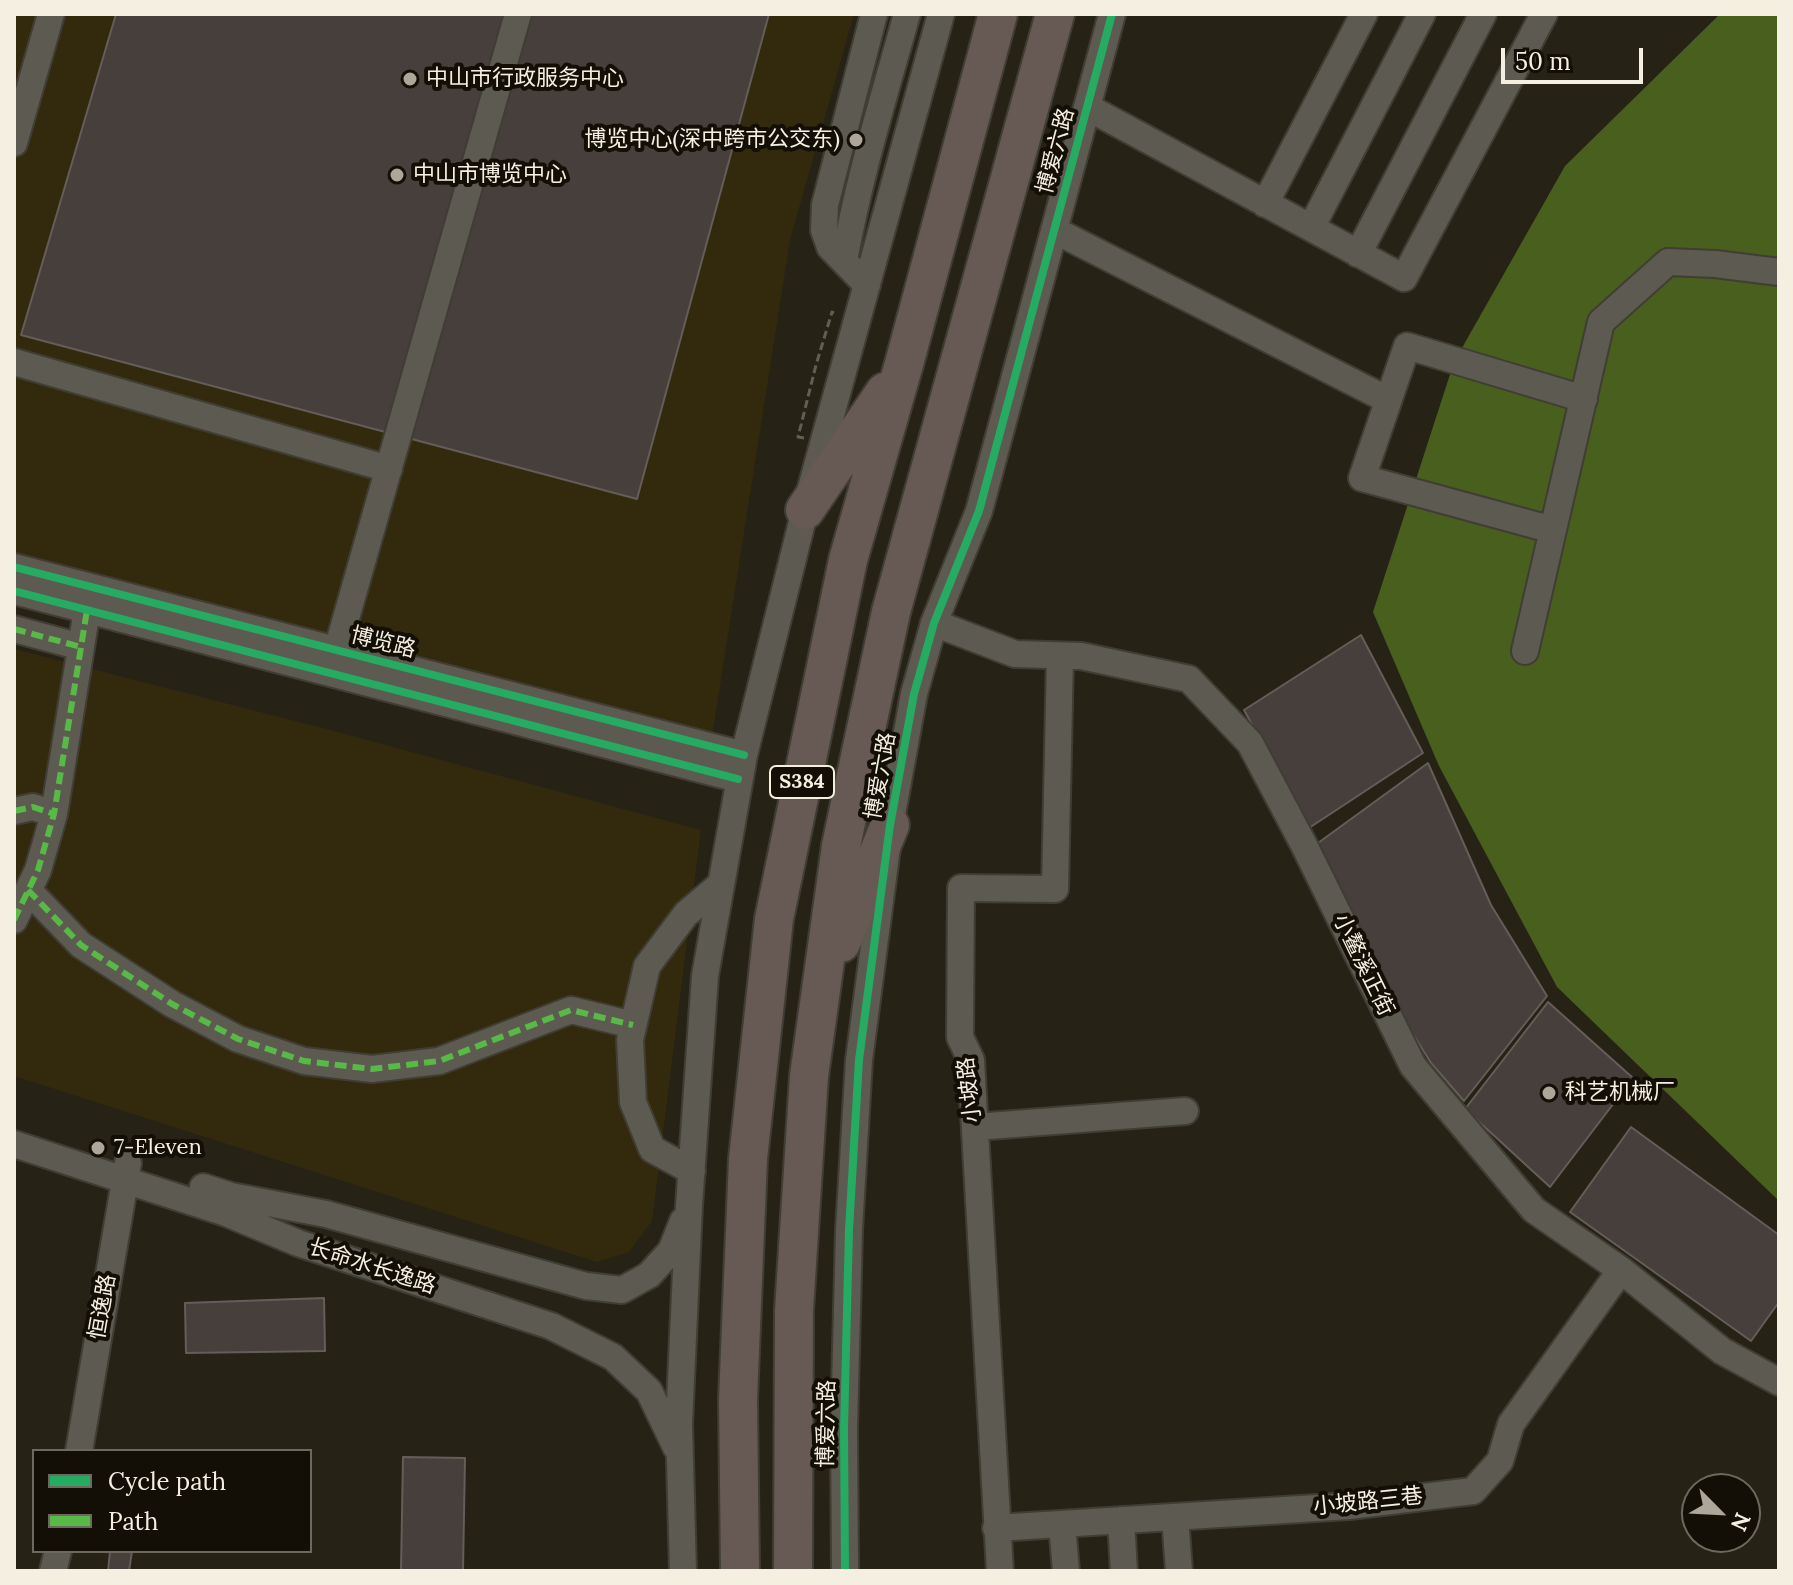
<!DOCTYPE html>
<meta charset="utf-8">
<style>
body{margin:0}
#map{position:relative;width:1793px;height:1585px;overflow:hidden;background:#262216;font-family:Lora,serif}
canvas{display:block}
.frame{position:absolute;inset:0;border:16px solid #f4efe1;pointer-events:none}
.legend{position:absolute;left:32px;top:1449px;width:280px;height:104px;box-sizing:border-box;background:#130f06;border:2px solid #6d695e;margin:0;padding:10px 14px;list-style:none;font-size:24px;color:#f4efe1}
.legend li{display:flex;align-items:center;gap:16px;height:40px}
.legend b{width:40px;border:2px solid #6d695e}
.north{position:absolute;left:1681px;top:1473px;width:80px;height:80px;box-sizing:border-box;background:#130f06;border:2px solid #6d695e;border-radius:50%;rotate:114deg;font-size:22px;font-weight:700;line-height:32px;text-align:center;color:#f4efe1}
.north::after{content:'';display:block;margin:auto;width:28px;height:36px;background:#aca79a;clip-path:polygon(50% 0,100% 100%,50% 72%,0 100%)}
.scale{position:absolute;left:1501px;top:48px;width:142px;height:36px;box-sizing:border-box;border:4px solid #f4efe1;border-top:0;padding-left:10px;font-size:24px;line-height:28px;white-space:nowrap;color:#f4efe1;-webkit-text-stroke:6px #130f06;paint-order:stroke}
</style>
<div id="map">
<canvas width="1793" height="1585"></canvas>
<div class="frame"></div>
<ul class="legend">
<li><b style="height:10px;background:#26ab63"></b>Cycle path</li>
<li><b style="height:10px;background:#58b947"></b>Path</li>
</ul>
<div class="north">N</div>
<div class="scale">50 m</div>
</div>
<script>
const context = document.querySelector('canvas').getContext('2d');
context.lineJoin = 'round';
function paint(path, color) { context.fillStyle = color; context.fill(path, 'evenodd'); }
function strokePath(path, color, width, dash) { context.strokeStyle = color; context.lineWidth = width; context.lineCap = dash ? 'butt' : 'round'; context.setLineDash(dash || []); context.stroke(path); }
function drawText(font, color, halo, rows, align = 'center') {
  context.font = font + ' Lora,"Noto Sans SC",serif'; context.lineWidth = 8; context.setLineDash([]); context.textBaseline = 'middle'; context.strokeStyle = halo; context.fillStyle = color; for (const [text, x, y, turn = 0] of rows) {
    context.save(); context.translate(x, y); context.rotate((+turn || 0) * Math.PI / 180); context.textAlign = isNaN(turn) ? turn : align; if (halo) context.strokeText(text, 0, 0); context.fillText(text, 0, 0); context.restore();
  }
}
const built = new Path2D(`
 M14 14H854L790 240 712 736 14 555Z
 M14 649 330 730 701 830 652 1221 629 1252 597 1262 14 1076Z`);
const forest = new Path2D(`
 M1720 14H1779V1201L1557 987 1439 766 1373 612 1454 362 1565 166Z`);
const building = new Path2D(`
 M116 14H769L637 499 21 335Z
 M1361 635 1423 753 1309 828 1244 710Z
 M1428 763 1491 905 1547 996 1464 1101 1431 1063 1393 1002 1339 891 1318 843Z
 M1548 1002 1633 1078 1550 1187 1465 1109Z
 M1631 1127 1779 1235V1302L1751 1341 1570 1212Z
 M324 1298 325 1351 186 1353 185 1303Z
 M403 1457 465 1458 463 1571H401Z
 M110 1551H132L129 1571H108Z`);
const path = new Path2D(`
 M804 438 798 437 816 365 832 312 834 313`);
const minor = new Path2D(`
 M1087 107 1404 278 1544 14
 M14 143 51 14
 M1265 204 1364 14
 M1311 228 1422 14
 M1054 230 1388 400
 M1358 254 1483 14
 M844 261C859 177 884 96 907 14
 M867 285 830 247 824 230 825 205 874 14
 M14 362 389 469
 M1553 530 1362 478 1407 346 1584 399
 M14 567 744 755
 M14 591 738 779
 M934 623 1015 654 1081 656 1189 679 1250 743 1305 847 1413 1066 1534 1210 1621 1270 1722 1351 1779 1382
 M14 629 81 647
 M337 650 518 14
 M1525 651 1601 322 1668 262 1715 264 1779 272
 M14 811 33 807 54 814
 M28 890 81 945 172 1004 238 1039 304 1061 372 1069 439 1061 571 1010 633 1025
 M14 920 38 870 54 814 87 610
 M975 1127 1185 1111
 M14 1144 226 1213 298 1243 551 1326 613 1357 649 1391 676 1447
 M692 1171 652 1149 633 1102 630 1040 647 966 686 914 720 885
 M203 1187 231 1196 326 1214 586 1286 622 1290 649 1275 671 1251 683 1221
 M79 1451 128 1163
 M1175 1517 1179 1571
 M1121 1520 1124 1571
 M1062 1524 1066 1571
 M996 1528 1349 1506 1473 1491 1500 1461 1511 1424 1621 1270
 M53 1571 58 1551
 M683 1571 679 1424 689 1206 705 976 744 755 805 510 941 14
 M845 1571 844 1429 849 1230 859 1060 890 825 914 694 934 623 979 511 1112 14
 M1000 1571 971 1060 960 1037 961 888 1055 889 1060 656`);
const highway = new Path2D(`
 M805 510 885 392
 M841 943 890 825
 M740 1571 738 1399 748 1159 774 919 848 560 904 364 998 14
 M793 1571 794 1310 809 1076 841 846 891 612 1055 14`);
const quiet = new Path2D(`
 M14 629 81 647
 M14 811 33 807 54 814
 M28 890 81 945 172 1004 238 1039 304 1061 372 1069 439 1061 571 1010 633 1025
 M14 920 38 870 54 814 87 610`);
const cycleway = new Path2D(`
 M14 567 744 755
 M14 591 738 779
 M845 1571 844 1429 849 1230 859 1060 890 825 914 694 934 623 979 511 1112 14`);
const markers = [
 [410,79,8,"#aca79a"],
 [856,140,8,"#aca79a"],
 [397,175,8,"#aca79a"],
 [1549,1093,8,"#aca79a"],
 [98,1148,8,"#aca79a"]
];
const shields = [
 [802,782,64]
];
const shieldNames = [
 ["S384",802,782]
];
const poiNames = [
 ["中山市行政服务中心",426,79],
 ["博览中心(深中跨市公交东)",840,140,"right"],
 ["中山市博览中心",413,175],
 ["科艺机械厂",1565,1093],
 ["7-Eleven",114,1148]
];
const streetNames = [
 ["博爱六路",1056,151,-75],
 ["博览路",383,643,14],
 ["博爱六路",881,776,-80],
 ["小鳌溪正街",1363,965,64],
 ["小坡路",970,1090,-97],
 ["长命水长逸路",372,1267,18],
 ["恒逸路",103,1307,-80],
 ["博爱六路",827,1424,-89],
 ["小坡路三巷",1368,1502,-6]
];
paint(built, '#332a0d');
paint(forest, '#495f1e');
paint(building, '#463f3c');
strokePath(building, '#645d59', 2);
strokePath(minor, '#403d34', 30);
strokePath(highway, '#403d34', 42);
strokePath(path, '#625e56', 3, [8, 4]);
strokePath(minor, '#5d5a51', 26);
strokePath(highway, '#675954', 38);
strokePath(quiet, '#58b947', 6, [12, 6]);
strokePath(cycleway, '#26ab63', 8);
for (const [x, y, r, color] of markers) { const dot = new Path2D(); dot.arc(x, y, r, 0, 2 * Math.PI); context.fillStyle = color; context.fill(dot); strokePath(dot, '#130f06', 3); }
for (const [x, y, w] of shields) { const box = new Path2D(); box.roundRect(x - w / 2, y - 16, w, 32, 6); context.fillStyle = '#130f06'; context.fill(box); strokePath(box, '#f4efe1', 2); }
drawText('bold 20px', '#f4efe1', null, shieldNames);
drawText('22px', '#f4efe1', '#130f06', poiNames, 'left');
drawText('22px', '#f4efe1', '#130f06', streetNames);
</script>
